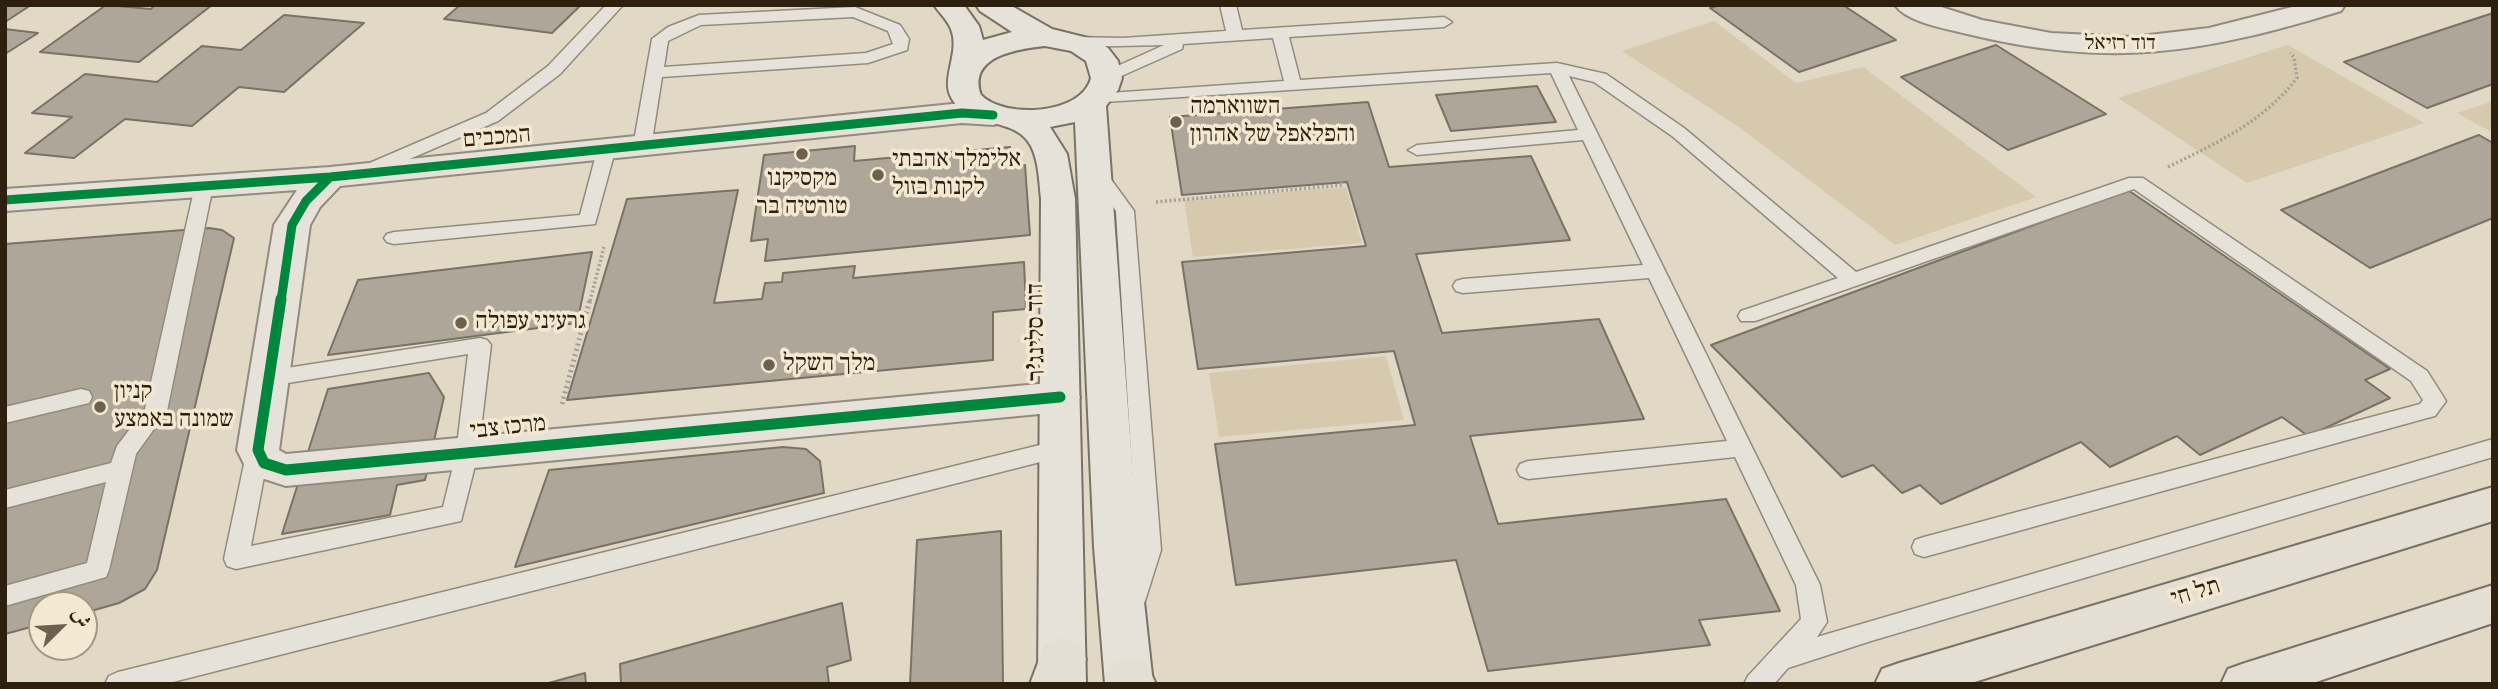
<!DOCTYPE html>
<meta charset="utf-8">
<style>
body{margin:0}
#map{position:relative;width:2498px;height:689px;overflow:hidden;background:#e1d8c5;font-family:"IM FELL English",Amiri,serif}
canvas{display:block}
.frame{position:absolute;inset:0;border:7px solid #2e200e;pointer-events:none}
.north{position:absolute;left:28px;top:591px;width:70px;height:70px;box-sizing:border-box;background:#f3e8d2;border:2px solid #a49884;border-radius:50%;rotate:66deg;font-size:19px;font-weight:700;line-height:28px;text-align:center;color:#2e200e}
.north::after{content:'';display:block;margin:auto;width:24px;height:32px;background:#6d604e;clip-path:polygon(50% 0,100% 100%,50% 72%,0 100%)}
</style>
<div id="map">
<canvas width="2498" height="689"></canvas>
<div class="frame"></div>
<div class="north">ش</div>
</div>
<script>
const context = document.querySelector('canvas').getContext('2d');
context.lineJoin = 'round';
function paint(path, color) { context.fillStyle = color; context.fill(path, 'evenodd'); }
function strokePath(path, color, width, dash) { context.strokeStyle = color; context.lineWidth = width; context.lineCap = dash ? 'butt' : 'round'; context.setLineDash(dash || []); context.stroke(path); }
function drawText(font, color, halo, rows, align = 'center') {
  context.font = font + ' "IM FELL English","Frank Ruhl Libre",serif'; context.lineWidth = 7; context.setLineDash([]); context.textBaseline = 'middle'; context.strokeStyle = halo; context.fillStyle = color; for (const [text, x, y, turn = 0] of rows) {
    context.save(); context.translate(x, y); context.rotate((+turn || 0) * Math.PI / 180); context.textAlign = isNaN(turn) ? turn : align; if (halo) context.strokeText(text, 0, 0); context.fillText(text, 0, 0); context.restore();
  }
}
const green = new Path2D(`
 M1714 21 1796 83 1863 67 2036 197 1895 245 1739 127 1622 51Z
 M2288 45 2424 123 2247 183 2118 98Z
 M2493 101V133L2457 113Z
 M1346 187 1362 243 1193 257 1184 200Z
 M1386 356 1404 420 1219 437 1209 373Z`);
const building = new Path2D(`
 M5 5H31L5 22Z
 M106 5 151 9 155 5H212L139 62 40 52Z
 M460 5H581L552 33 444 19Z
 M1720 5H1843L1896 40 1799 72 1710 8Z
 M2493 13V84L2427 108 2344 62Z
 M284 15 364 23 284 92 239 87 192 126 125 119 74 158 25 153 72 117 32 113 85 74 157 82 202 46 241 50Z
 M5 29 38 33 5 54Z
 M1996 45 2106 114 2008 150 1901 77Z
 M1537 86 1556 122 1451 131 1436 95Z
 M1368 102 1389 167 1531 156 1570 240 1416 254 1442 333 1599 319 1644 419 1470 436 1498 524 1726 499 1780 611 1699 620 1710 645 1488 671 1456 560 1236 585 1215 444 1415 425 1394 351 1198 369 1182 262 1366 246 1347 182 1182 195 1170 117Z
 M2479 135 2493 143V218L2370 268 2281 210Z
 M855 146 854 161 1010 147 1011 166 1025 165 1030 235 765 261 768 239 751 241 764 155Z
 M738 190 714 303 762 299 765 283 782 282 783 273 855 266 853 278 1024 262 1026 309 993 312V360L567 400 627 199Z
 M2128 190 2390 369 2365 380 2390 398 2308 436 2282 417 2200 455 2177 436 2110 467 2081 442 1941 504 1920 485 1902 493 1873 465 1842 477 1711 345Z
 M209 228 222 230 234 238 157 570 145 589 119 603 84 613V605H42V624L5 634V244Z
 M592 252 577 323 328 355 358 280Z
 M429 373 444 397 425 480 397 485 390 515 282 534 328 389Z
 M783 447 806 449 820 461 824 493 515 567 549 470Z
 M1001 531 1003 684H910L917 540Z
 M842 603 851 660 827 667 829 684H621L620 664Z
 M585 673 586 684H545Z`);
const pathFar1 = new Path2D(`
 M2168 167C2217 143 2263 122 2297 78L2294 57 2290 53
 M1156 202 1342 185 1341 182
 M590 301 604 247`);
const path = new Path2D(`
 M562 404 590 299`);
const lane = new Path2D(`
 M606 5H623L560 74 498 121 370 176H358L355 172 358 168 486 113 548 66Z
 M1220 5H1236L1242 30 1444 17 1452 22 1444 27 1289 37 1300 80 1557 63 1606 74 1684 128 1856 272 2129 178H2143L2427 371 2446 401 2435 416 2427 418 1924 557 1915 554 1912 547 1915 540 1924 537 2420 404 2423 400 2411 381 2134 189 1755 321H1741L1738 316 1741 311 1838 278 1672 136 1594 82 1569 76 1820 585 1827 622 1817 637 2493 439V457L1871 641 1788 668 1774 684H1744L1748 676 1801 619 1796 585 1735 457 1528 479 1520 476 1517 470 1520 464 1528 461 1727 441 1649 278 1463 293 1456 291 1453 286 1456 281 1463 279 1643 265 1583 140 1417 155 1408 150 1417 145 1578 130 1551 73 1089 103 1086 99 1089 95 1095 94 1284 81 1273 38 1183 44 1182 49 1108 82 1100 77 1102 73 1164 45 1073 47 1065 42 1073 37 1123 38 1226 31Z
 M855 7 900 25 909 39 907 50 868 63 662 77 651 147 642 152 633 147 652 39 668 27 699 15ZM853 17 888 31 893 44 866 53 664 67 668 41 701 25Z
 M606 146 615 151 595 224 394 244 387 242 384 238 387 234 394 232 580 215 597 151Z
 M1096 165 1102 167 1134 211 1161 550 1145 601 1142 608 1133 611 1124 608 1121 601 1137 550 1116 211 1087 171Z
 M204 180 213 186 167 411 136 454 109 570 106 577 5 606V586L87 563 106 482 5 508V490L111 463 117 446 145 409 195 186Z
 M480 338 487 340 491 345 478 454 461 521 236 569 227 566 224 559 247 450 250 444 258 441 266 444 269 450 251 546 443 507 456 454 468 354 269 386 261 384 258 378 261 372Z
 M81 389 89 391 92 397 89 403 5 423V407Z
 M1060 440 1068 443 1071 449 1068 455 165 684H105L109 676 118 672Z`);
const street = new Path2D(`
 M1895 5H1935L1982 20 2051 33 2132 37 2209 28 2300 5H2345L2341 11C2200 54 2109 69 1963 33 1943 28 1907 22 1895 5Z
 M962 103 1004 108 1009 115 1004 122 993 125 962 123 340 186 320 207 310 225 279 450 286 454 1060 382 1074 387 1080 397 1074 407 1060 412 286 486 249 474 237 450 274 225 297 190 5 211V189L330 167Z`);
const secondary = new Path2D(`
 M934 5H964L979 26 983 40 1012 32 980 11 976 5H1010L1052 29 1092 39 1108 48 1118 61 1122 78 1118 90 1106 106 1138 547 1153 684H1105L1094 547 1075 122 1050 127 1067 154 1075 199 1086 684H1038L1041 199C1039 182 1039 162 1031 146 1015 115 970 131 952 99 940 80 959 55 952 32 949 21 940 14 934 5ZM1045 46 1071 51 1086 61 1091 78C1082 115 1004 119 981 95 967 56 1018 49 1045 46Z`);
const highway = new Path2D(`
 M2493 487V521L1968 684H1875L1882 669 1899 663Z
 M2493 585V623L2310 684H2221L2228 669 2245 663Z
 M1062 638 1079 644 1086 659 1078 684H1030L1045 644Z
 M1129 657 1146 663 1156 684H1108L1105 678 1112 663Z`);
const cyclewayFar1 = new Path2D(`
 M5 200 330 177 962 113 993 115
 M281 301 292 225 306 201 330 177`);
const cycleway = new Path2D(`
 M281 299 258 450 264 463 286 470 1060 397`);
const markers = [
 [1176,122,7,"#6d604e"],
 [802,154,7,"#6d604e"],
 [878,175,7,"#6d604e"],
 [461,323,7,"#6d604e"],
 [769,365,7,"#6d604e"],
 [100,407,7,"#6d604e"]
];
const farStreetnames = [
 ["דוד רזיאל",2120,45]
];
const poiNames = [
 ["השווארמה",1190,108],
 ["והפלאפל של אהרון",1190,136],
 ["אלימלך אהבתי",892,161],
 ["לקנות בזול",892,189],
 ["מקסיקנו",802,180,"center"],
 ["טורטיה בר",802,208,"center"],
 ["גרעיני עפולה",475,323],
 ["מלך השקל",783,365],
 ["קניון",114,393],
 ["שמונה באמצע",114,421]
];
const streetNames = [
 ["המכבים",497,139,-5],
 ["דוד סלינג'ר",1038,332,-91],
 ["מרכז צבי",508,429,-6],
 ["תל חי",2196,594,-17]
];
paint(green, '#d6c9ae');
paint(building, '#ada699');
strokePath(building, '#797266', 2);
strokePath(lane, '#928c7f', 3);
strokePath(street, '#928c7f', 4);
strokePath(secondary, '#797266', 4);
strokePath(highway, '#797266', 4);
strokePath(pathFar1, '#a59f96', 3.5, [2, 2.5]);
strokePath(path, '#a59f96', 5, [2, 3.5]);
paint(lane, '#e7e2d9');
paint(street, '#e7e2d9');
paint(secondary, '#e7e2d9');
paint(highway, '#e4ded3');
strokePath(cyclewayFar1, '#00873e', 9);
strokePath(cycleway, '#00873e', 11);
for (const [x, y, r, color] of markers) { const dot = new Path2D(); dot.arc(x, y, r, 0, 2 * Math.PI); context.fillStyle = color; context.fill(dot); strokePath(dot, '#f3e8d2', 2.5); }
drawText('21px', '#2e200e', '#f3e8d2', farStreetnames);
drawText('24px', '#2e200e', '#f3e8d2', poiNames, 'left');
drawText('24px', '#2e200e', '#f3e8d2', streetNames);
</script>
